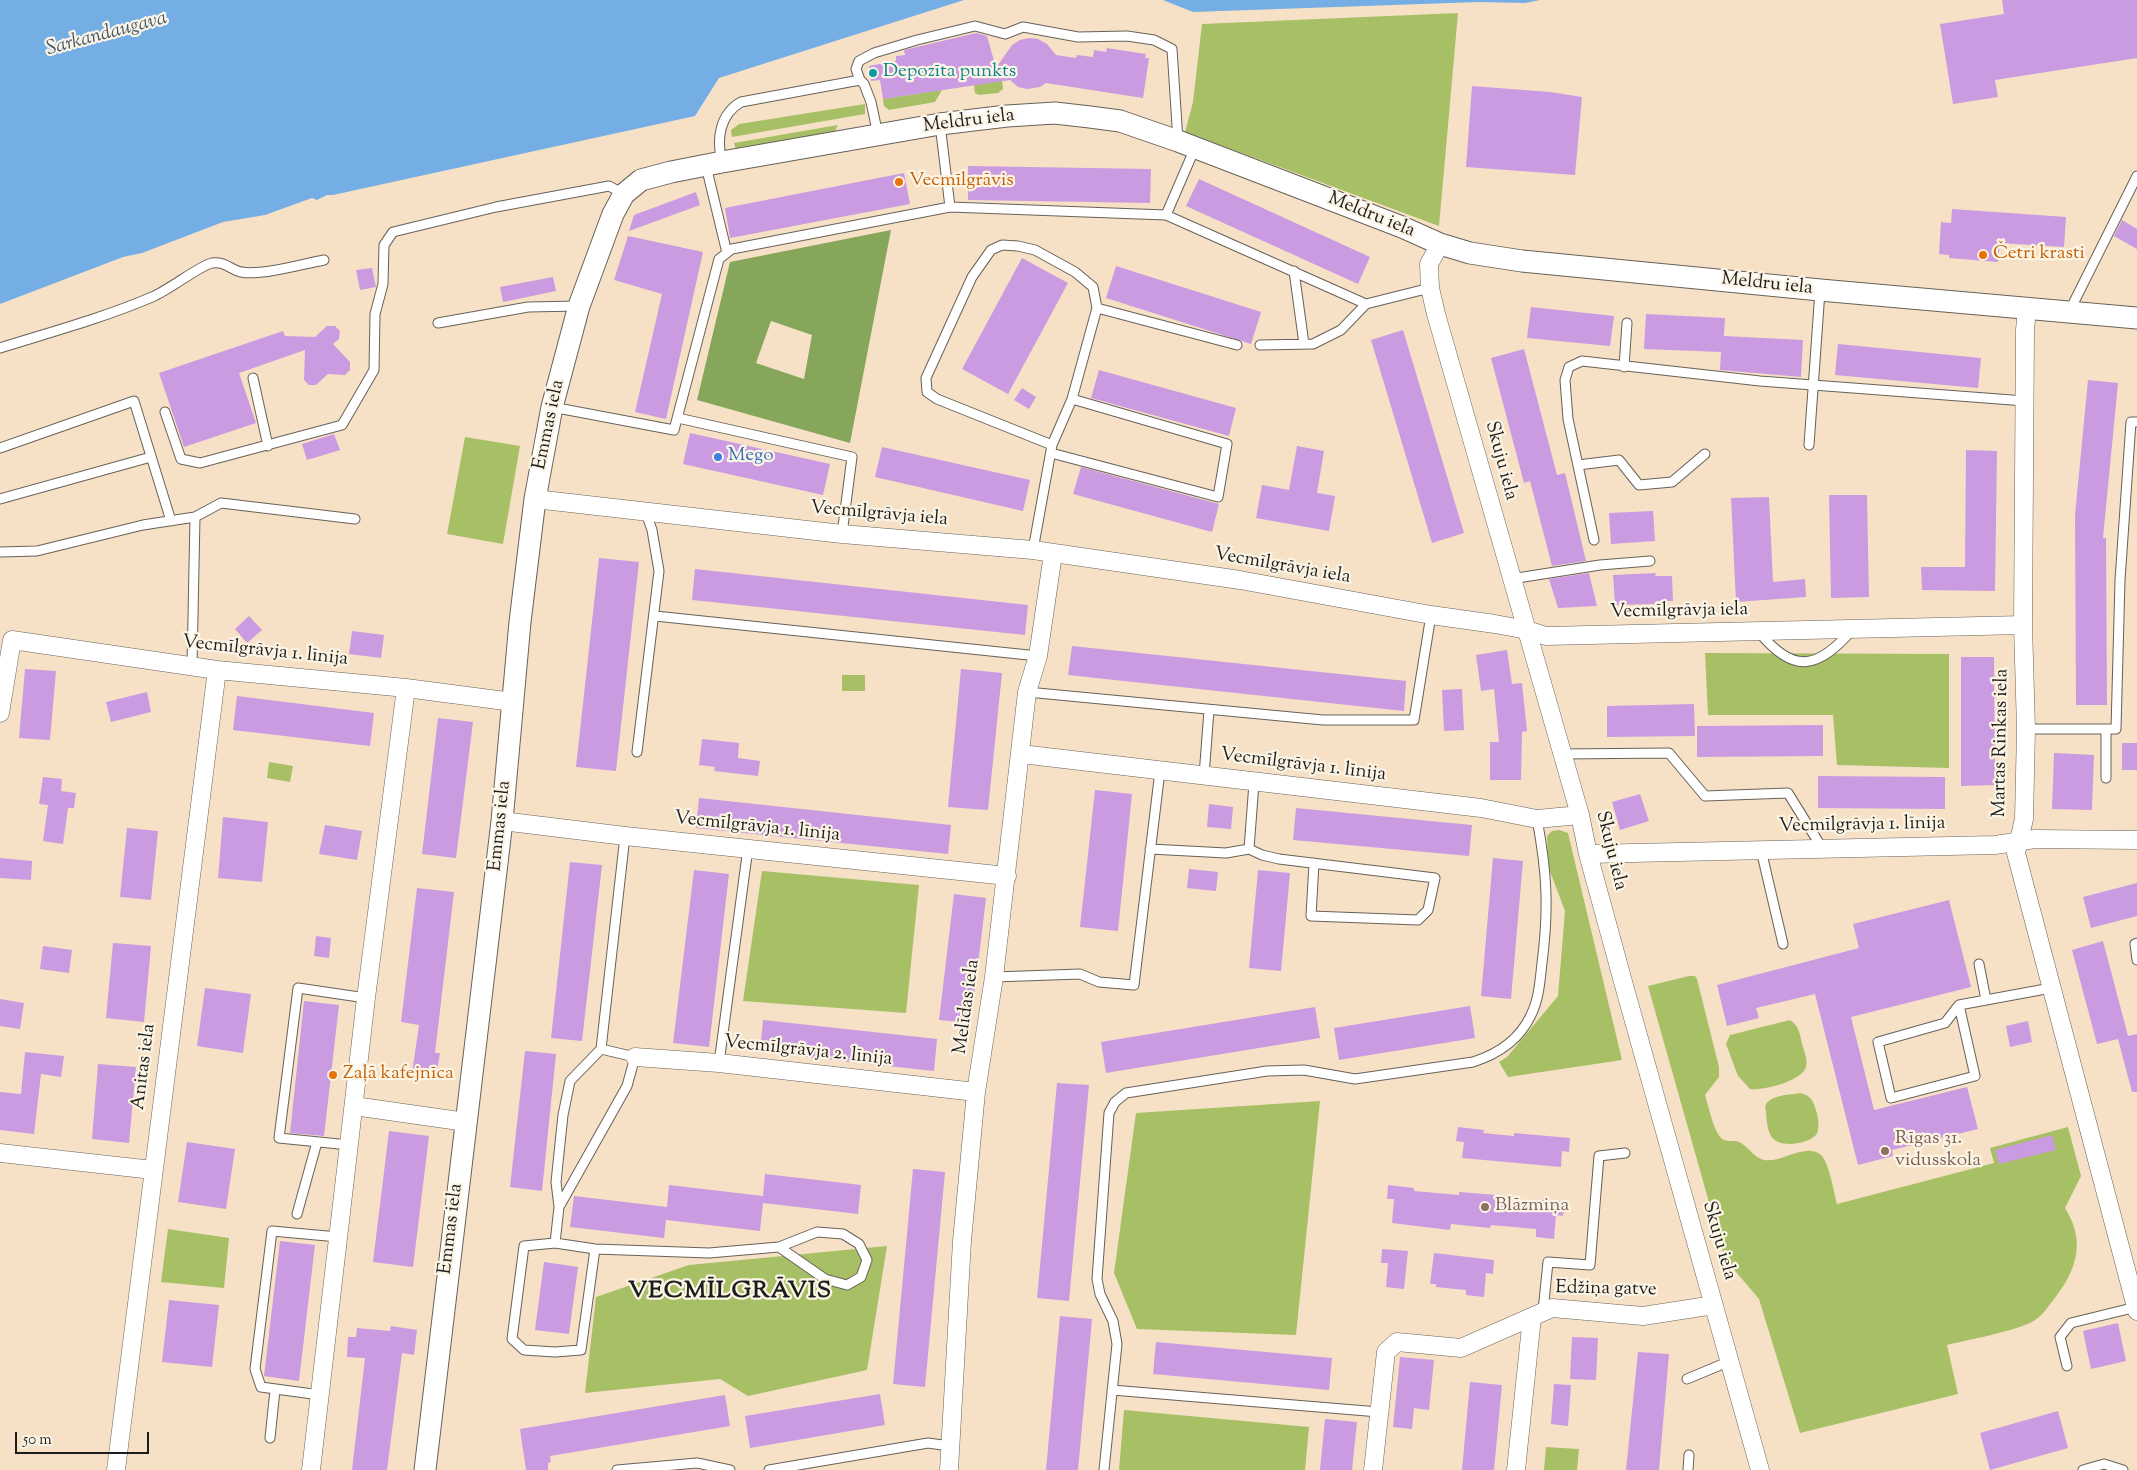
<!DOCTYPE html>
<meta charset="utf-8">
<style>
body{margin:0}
#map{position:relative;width:2137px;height:1470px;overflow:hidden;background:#f6e1c6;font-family:"Sorts Mill Goudy",serif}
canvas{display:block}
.scale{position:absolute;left:15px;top:1432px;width:134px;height:22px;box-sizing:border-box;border:2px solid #1c1c1c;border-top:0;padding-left:6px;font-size:15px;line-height:18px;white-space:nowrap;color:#1c1c1c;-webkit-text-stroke:4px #fcf5e5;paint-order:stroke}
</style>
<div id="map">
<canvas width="2137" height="1470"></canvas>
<div class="scale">50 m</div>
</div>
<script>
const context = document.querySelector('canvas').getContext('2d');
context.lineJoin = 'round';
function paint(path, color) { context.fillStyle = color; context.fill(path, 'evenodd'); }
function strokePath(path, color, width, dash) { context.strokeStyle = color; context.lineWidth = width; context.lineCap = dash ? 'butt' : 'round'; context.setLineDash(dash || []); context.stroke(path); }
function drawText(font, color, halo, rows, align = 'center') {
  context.font = font + ' "Sorts Mill Goudy",serif'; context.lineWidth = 4.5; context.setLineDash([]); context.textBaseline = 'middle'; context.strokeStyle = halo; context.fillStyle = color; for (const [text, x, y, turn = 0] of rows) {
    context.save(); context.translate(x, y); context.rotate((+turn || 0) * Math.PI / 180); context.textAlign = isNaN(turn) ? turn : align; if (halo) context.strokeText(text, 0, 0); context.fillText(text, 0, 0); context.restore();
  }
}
const green = new Path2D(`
 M1458 13 1439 226 1185 132 1193 102 1202 24Z
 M1002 80 1003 89 998 93 979 95 975 93 974 85Z
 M942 90 935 102 889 110 884 106 883 99Z
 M865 104V114L732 137 731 130 739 124Z
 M838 125 835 131 736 150 734 143Z
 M465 437 520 446 503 544 447 534Z
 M1705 653 1949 654V768L1837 765 1833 715H1708Z
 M842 675H865V691H842Z
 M269 762 293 766 290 782 267 778Z
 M1559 830 1568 833 1622 1060 1508 1077 1499 1062 1507 1057 1558 996 1565 911 1548 866 1547 836 1552 831Z
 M762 871 919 885 906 1013 743 1001Z
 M1689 976H1695L1697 979 1719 1067V1077L1705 1095C1709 1106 1714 1136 1724 1140 1729 1142 1735 1140 1739 1142 1749 1147 1753 1157 1764 1160 1782 1163 1804 1143 1820 1154 1829 1161 1834 1193 1837 1204L1994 1163 1990 1148 2068 1127 2081 1176 2065 1208C2086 1241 2077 1270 2054 1299 2048 1307 2041 1317 2032 1322 2012 1332 1971 1339 1947 1345L1958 1394 1800 1433 1759 1299 1725 1259 1648 986Z
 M1790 1020C1799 1026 1800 1034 1802 1044 1804 1051 1808 1060 1806 1067 1802 1081 1763 1091 1750 1089L1738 1076 1726 1044 1730 1035Z
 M1801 1093C1805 1095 1808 1095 1811 1099 1816 1105 1822 1128 1816 1135 1808 1144 1778 1149 1771 1136 1766 1128 1767 1115 1765 1106 1771 1094 1790 1095 1801 1093Z
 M1320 1101 1296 1335 1137 1329 1114 1273 1136 1113Z
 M168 1229 229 1238 224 1288 161 1282Z
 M887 1246 867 1370 748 1396 720 1379 585 1393 596 1297 689 1265Z
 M1124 1410 1309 1427 1305 1470H1119Z
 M1546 1447 1579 1449 1577 1470H1544Z`);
const forest = new Path2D(`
 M891 230 850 443 697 400 730 262ZM771 321 812 335 804 379 756 363Z`);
const water = new Path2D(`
 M0 0H964L719 78 695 116 333 195H327L317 200 312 198 265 215 223 222 142 253 123 257 0 304Z
 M1163 0H1540L1525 3 1479 2 1193 12Z`);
const building = new Path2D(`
 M2002 0H2137V58L1995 80 1998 97 1953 104 1940 24 2004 14Z
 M976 33 987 36 996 68 1012 45 1020 40 1029 38 1038 39 1047 44 1056 55 1076 58 1077 55 1093 57 1094 50 1106 52 1107 48 1146 54 1145 58H1149L1143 98 1046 83 1040 87 1027 89 1018 87 1010 80 883 99 880 80 871 81 869 66 896 61V56L905 55 904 50Z
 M1472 86 1550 92 1582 97 1575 175 1466 167Z
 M968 166 1151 169 1150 203 968 200Z
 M904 173 910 204 730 238 725 208Z
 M1199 179 1370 257 1358 284 1186 206Z
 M696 192 700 205 629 231 634 215Z
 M1952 209 2066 217 2064 247 2000 243 1998 262 1949 258V255L1939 254 1941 222 1951 223Z
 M2122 220 2137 229V249L2114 236Z
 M628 236 703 252 666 419 635 412 662 294 614 280Z
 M1022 258 1068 283 1008 394 962 369Z
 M1116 266 1261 312 1251 344 1106 298Z
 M372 268 376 287 360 290 356 270Z
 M553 277 556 291 503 302 500 287Z
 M1531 307 1614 316 1610 346 1527 338Z
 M1646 314 1725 318 1724 336 1803 340 1801 377 1720 370 1721 352 1644 349Z
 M327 326H335L340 331 339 339 333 344 350 362V370L345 375 328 374 316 385H309L304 380 305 350 239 373 256 423 184 447 159 373 283 331 285 336 315 337Z
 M1403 330 1464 533 1432 543 1371 340Z
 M1838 344 1981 358 1978 388 1835 375Z
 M1524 349 1557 475 1565 473 1586 561 1552 566 1530 481 1524 483 1491 358Z
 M1099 370 1236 408 1229 436 1091 398Z
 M2088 380 2118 383 2103 538H2106L2107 705H2076L2075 515Z
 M1022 388 1036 397 1029 409 1014 400Z
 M690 433 830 464 823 495 683 464Z
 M334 434 340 450 307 460 302 444Z
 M1297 446 1324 451 1317 493 1335 496 1329 531 1256 518 1262 485 1289 490Z
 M882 447 1030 480 1023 511 875 477Z
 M1966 450 1997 451 1995 591 1922 590 1921 567H1965Z
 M1081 467 1219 504 1212 532 1073 494Z
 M1829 495H1867L1869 597 1831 598Z
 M1769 497 1773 582 1805 579 1806 597 1736 602 1731 498Z
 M1653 511 1655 541 1611 544 1609 513Z
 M599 558 639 562 616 771 576 767Z
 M695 569 1028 605 1025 635 692 600Z
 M1589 573 1597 606 1558 608 1549 579Z
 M1656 573 1655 576H1672L1673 601H1656L1655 604 1615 605 1613 575Z
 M249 616 262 630 247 643 235 629Z
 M352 631 384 635 381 658 349 654Z
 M1072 646 1406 681 1404 711 1068 675Z
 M1507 650 1512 684 1522 683 1527 731 1522 732 1521 780H1490V742H1499L1494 689 1481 691 1476 655Z
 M1961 657H1994L1995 785 1961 786Z
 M25 669 56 671 50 740 19 738Z
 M961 669 1002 673 988 810 948 807Z
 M1462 689 1464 730 1444 731 1442 690Z
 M147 692 151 712 111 722 106 702Z
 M237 696 374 713 370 746 233 730Z
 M1694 704 1695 736 1607 737V706Z
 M438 718 473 722 456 858 422 854Z
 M1823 725V756L1697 757V726Z
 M702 739 739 743 738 758 760 761 758 776 714 771 715 767 699 765Z
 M2122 743H2137V770H2122Z
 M2054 753 2094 755 2092 810 2052 809Z
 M1818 776 1945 777V809L1818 808Z
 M43 777 62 779 61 791 76 793 74 808H68L63 844 43 841 48 805 39 804Z
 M1095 790 1132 794 1118 931 1080 927Z
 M1640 794 1649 821 1620 830 1612 802Z
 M699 798 951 825 948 854 696 828Z
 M1209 804 1233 807 1231 829 1207 827Z
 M1296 808 1472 825 1469 856 1293 840Z
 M223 817 268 822 262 882 218 878Z
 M325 825 362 831 357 860 319 854Z
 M127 828 158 831 151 900 120 897Z
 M0 858 32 861 31 880 0 878Z
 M1493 858 1523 861 1511 999 1481 996Z
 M570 862 602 865 582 1041 551 1038Z
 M1189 869 1218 872 1216 891 1187 888Z
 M694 870 729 874 709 1047 673 1043Z
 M1258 870 1290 873 1281 971 1249 968Z
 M2137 883V916L2091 928 2083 897Z
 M417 888 454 892 435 1053H440L436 1077 412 1073 419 1025 401 1022Z
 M954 894 986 898 971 1023 939 1020Z
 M1949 900 1971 987 1851 1017 1874 1110 1967 1087 1978 1129 1892 1150 1893 1156 1858 1165 1815 994 1756 1008 1759 1018 1727 1026 1717 985 1859 948 1853 924Z
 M316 936 331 938 329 958 314 956Z
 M2103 941 2128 1036 2137 1034V1092H2132L2118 1039 2097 1044 2072 950Z
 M113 943 151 946 144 1022 106 1018Z
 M43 946 72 950 69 973 40 969Z
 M205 988 251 994 243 1053 197 1046Z
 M0 999 24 1003 20 1029 0 1026Z
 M304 1001 339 1005 324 1136 290 1133Z
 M1470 1006 1475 1038 1339 1060 1334 1028Z
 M1315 1007 1320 1038 1106 1073 1101 1042Z
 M763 1020 937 1039 934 1071 760 1052Z
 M2028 1021 2032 1042 2010 1047 2006 1026Z
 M525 1051 556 1054 542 1191 510 1187Z
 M25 1052 64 1056 61 1077 41 1074 34 1134 0 1130V1092L21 1094Z
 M98 1064 136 1067 129 1143 92 1139Z
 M1057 1083 1089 1085 1069 1301 1037 1298Z
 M1458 1127 1484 1130 1483 1133 1514 1136V1133L1570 1138 1569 1152 1562 1151 1561 1167 1462 1158 1464 1142 1456 1141Z
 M389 1131 429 1136 413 1267 373 1262Z
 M2052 1135 2056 1150 1999 1164 1995 1150Z
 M187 1142 235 1149 226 1209 178 1202Z
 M913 1169 945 1172 925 1387 893 1384Z
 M765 1174 861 1185 858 1214 763 1203 760 1231 666 1220 664 1238 570 1227 574 1196 667 1207 669 1185 763 1196Z
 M1388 1185 1414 1188V1191L1459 1195V1192L1510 1196 1509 1200 1539 1203V1200L1565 1202 1563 1216 1556 1215 1554 1239 1536 1237V1229L1491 1225 1490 1228 1451 1224 1450 1230 1392 1223 1394 1199H1387Z
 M280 1241 315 1245 299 1381 264 1376Z
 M1382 1249 1408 1251 1404 1289 1386 1287 1388 1263H1381Z
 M1434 1253 1494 1260 1493 1274 1486 1273 1484 1297 1466 1295V1290L1436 1287V1284H1430Z
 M544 1262 578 1267 569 1334 535 1330Z
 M169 1300 219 1305 212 1367 162 1362Z
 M1060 1316 1092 1319 1078 1470H1046Z
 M2118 1323 2126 1361 2091 1369 2083 1331Z
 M391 1326 417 1330 414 1355 402 1353 387 1470H352L365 1358 347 1357 348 1337H356L357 1328 390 1331Z
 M1572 1337 1598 1338 1596 1380 1570 1379Z
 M1156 1342 1332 1358 1329 1390 1153 1374Z
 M1638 1352 1669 1354 1659 1470H1626Z
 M1400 1357 1434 1360 1429 1410 1414 1408 1412 1429 1393 1427Z
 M1470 1382 1502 1385 1494 1470H1462Z
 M1554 1384 1571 1385 1568 1426 1551 1424Z
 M880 1394 885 1425 750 1448 745 1416Z
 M725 1395 730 1426 550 1456 551 1462 548 1463V1470H526L520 1429Z
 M2058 1411 2068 1448 1990 1470 1980 1433Z
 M1325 1419 1357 1422 1352 1470H1320Z`);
const service = new Path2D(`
 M878 135 871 102 864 84 860 80 856 69 859 61 874 53 917 40 975 26 1005 34 1023 27 1078 37 1127 36 1154 40 1172 49 1178 141
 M722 162C716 139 720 114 741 102L860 80
 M706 166 727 253
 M950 207 1166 215 1366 304
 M1166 215 1195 148
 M1294 271 1304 344
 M1097 308 1237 345
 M2069 312 2137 176
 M438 323 528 307 579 306
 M1260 345 1313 344 1341 330 1366 304 1430 288
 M0 348C51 332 103 318 152 297 169 290 199 266 212 263 225 261 231 270 241 272 262 276 302 264 324 260
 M1624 367 1627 323
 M253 378 268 446
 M552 407 674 430 719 259 732 249 950 207 940 124
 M165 412 181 459 200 463 342 425 374 370 375 314 383 284 384 245 393 232 496 207 609 186 624 194
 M678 418 852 457 842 534
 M1809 445 1820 291
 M0 448 134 401 171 521
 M1051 453 1218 497 1227 444 1072 399
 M1578 465 1619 460 1639 485 1672 482 1705 454
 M0 499 151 457
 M1594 540 1568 419 1565 380 1569 367 1582 361 1760 381 2025 401
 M1033 550 1052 445 937 399 927 392 926 378 972 277 991 250 1002 245 1018 246 1035 250 1075 272 1093 287 1097 308 1072 399 1052 445
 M0 552 37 551 143 525 195 517 221 503 355 519
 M1511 579 1600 565 1650 561
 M655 616 1038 656
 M1759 632C1794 675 1818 669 1853 629
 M192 666 195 517
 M1027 692 1323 720H1414L1431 615
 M2026 729H2116L2120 580 2131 422H2137
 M2106 729V778
 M637 752 659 571 652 530 645 510
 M1562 754 1669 753 1705 796 1788 793 1822 848
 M1204 776 1209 710
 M1254 783 1249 849 1262 855 1279 859 1435 878 1428 910 1418 920 1311 916 1314 863
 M1150 849 1226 853 1249 849
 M1761 850 1783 944
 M2137 943 2135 944 2137 960
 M1979 964 1986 1000
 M994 977 1080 974 1099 982 1134 985 1160 771
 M1959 1005 1975 1076 1891 1098 1878 1042 1945 1023 1959 1005 2051 988
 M719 1063 748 848
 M349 1145 279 1138 298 988 366 998
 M559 1207 627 1086 635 1057 601 1049
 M297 1214 317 1142
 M555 1243 595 1249 709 1253 779 1247 825 1279 847 1285 861 1277 867 1260 859 1244 843 1234 817 1232 779 1247
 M595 1249 581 1350 555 1352 524 1350 512 1339 524 1246 555 1243 559 1207 556 1182 563 1115 570 1081 601 1049 625 836
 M1543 1311 1548 1262 1590 1265 1599 1156 1625 1153
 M2067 1366 2060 1337 2071 1323 2136 1307
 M1687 1379 1730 1361
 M1112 1390 1379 1412
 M320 1395 261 1387 255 1369 272 1231 338 1237
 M270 1438 275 1390
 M617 1470 697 1463 730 1470
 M769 1470 928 1443 950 1446
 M1104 1470 1117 1344 1113 1321 1100 1294 1097 1279 1109 1113 1115 1102 1126 1093 1267 1071 1304 1070 1355 1079 1473 1062C1498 1054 1520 1039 1531 1015 1539 999 1540 981 1542 963 1549 909 1547 872 1537 819
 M1688 1470 1689 1455
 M2083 1470 2104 1464 2123 1470`);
const minor = new Path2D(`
 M1440 244 1429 264 1430 288 1436 314 1580 815 1588 854 1625 989 1760 1470
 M2027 309 2025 330 2023 625 2026 729 2024 819 2016 853 2137 1311
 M535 499 842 534 1033 550 1240 580 1431 615 1495 624 1527 630 1546 636 2023 625
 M0 713 12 640 217 670 406 688 513 702
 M1021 754 1481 808 1537 819 1580 815
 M502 821 625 836 1007 876
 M1588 854 1995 845 2035 839 2137 840
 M635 1057 719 1063 976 1092
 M354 1106 466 1122
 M0 1153 153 1170
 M116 1470 217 670
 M311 1470 366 998 406 688
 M949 1470 962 1241 976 1092 994 977 1027 692 1038 656 1053 554
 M1373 1470 1386 1352 1397 1342 1461 1348 1552 1308 1643 1316 1714 1305
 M1516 1470 1532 1317`);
const tertiary = new Path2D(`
 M425 1470 502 821 520 622 535 499 552 407 579 306 613 214 624 194 641 180 671 172 722 162 940 124 1007 116 1055 113 1090 117 1120 121 1178 141 1402 227 1440 244 1470 253 1522 261 1820 290 2137 318`);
const markers = [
 [873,73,5,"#0f9aa8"],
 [899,182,5,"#e8710a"],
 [1983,255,5,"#e8710a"],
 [718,457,5,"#3f7fe0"],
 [333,1075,5,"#e8710a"],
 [1885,1151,5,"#8d6e63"],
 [1485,1207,5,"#8d6e63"]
];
const cultureNames = [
 ["Depozīta punkts",883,73]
];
const streetNames = [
 ["Meldru iela",969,122,-7],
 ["Meldru iela",1371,216,22],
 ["Meldru iela",1767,285,6],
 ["Emmas iela",550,425,-78],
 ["Skuju iela",1500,461,75],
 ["Vecmīlgrāvja iela",879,515,5],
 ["Vecmīlgrāvja iela",1282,567,10],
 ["Vecmīlgrāvja iela",1679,612,-1],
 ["Vecmīlgrāvja 1. līnija",265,652,6],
 ["Martas Rinkas iela",2002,743,-89],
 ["Vecmīlgrāvja 1. līnija",1303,766,7],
 ["Emmas iela",501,826,-84],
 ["Vecmīlgrāvja 1. līnija",1862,826,-1],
 ["Vecmīlgrāvja 1. līnija",757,828,6],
 ["Skuju iela",1610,851,76],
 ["Melīdas iela",968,1007,-82],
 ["Vecmīlgrāvja 2. līnija",808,1052,6],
 ["Anitas iela",145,1067,-83],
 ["Emmas iela",452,1229,-83],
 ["Skuju iela",1718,1241,74],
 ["Edžiņa gatve",1606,1290,1]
];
const foodNames = [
 ["Vecmīlgrāvis",909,182],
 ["Četri krasti",1993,255],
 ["Zaļā kafejnīca",343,1075]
];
const shopNames = [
 ["Mego",728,457]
];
const educationNames = [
 ["Rīgas 31.",1895,1140],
 ["vidusskola",1895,1162],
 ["Blāzmiņa",1495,1207]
];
const waterNames = [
 ["Sarkandaugava",107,35,-15]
];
const districtNames = [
 ["VECMĪLGRĀVIS",730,1293]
];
paint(green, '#a7c066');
paint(forest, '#85a65b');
paint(water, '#74aee5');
paint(building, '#ca9be1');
strokePath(service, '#686158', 11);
strokePath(minor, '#686158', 19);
strokePath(tertiary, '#686158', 23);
strokePath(service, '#fff', 9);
strokePath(minor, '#fff', 18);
strokePath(tertiary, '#fff', 21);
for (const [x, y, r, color] of markers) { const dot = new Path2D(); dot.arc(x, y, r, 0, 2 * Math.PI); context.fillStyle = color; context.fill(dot); strokePath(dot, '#fcf5e5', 2); }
drawText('19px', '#0d838f', '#fcf5e5', cultureNames, 'left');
drawText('19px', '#1c1c1c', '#fcf5e5', streetNames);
drawText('19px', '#c56008', '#fcf5e5', foodNames, 'left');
drawText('19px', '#366cbe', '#fcf5e5', shopNames, 'left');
drawText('19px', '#785e54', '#fcf5e5', educationNames, 'left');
drawText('italic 20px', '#3f566c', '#fcf5e5', waterNames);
context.letterSpacing = '1px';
drawText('bold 24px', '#1c1c1c', '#fcf5e5', districtNames);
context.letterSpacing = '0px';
</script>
